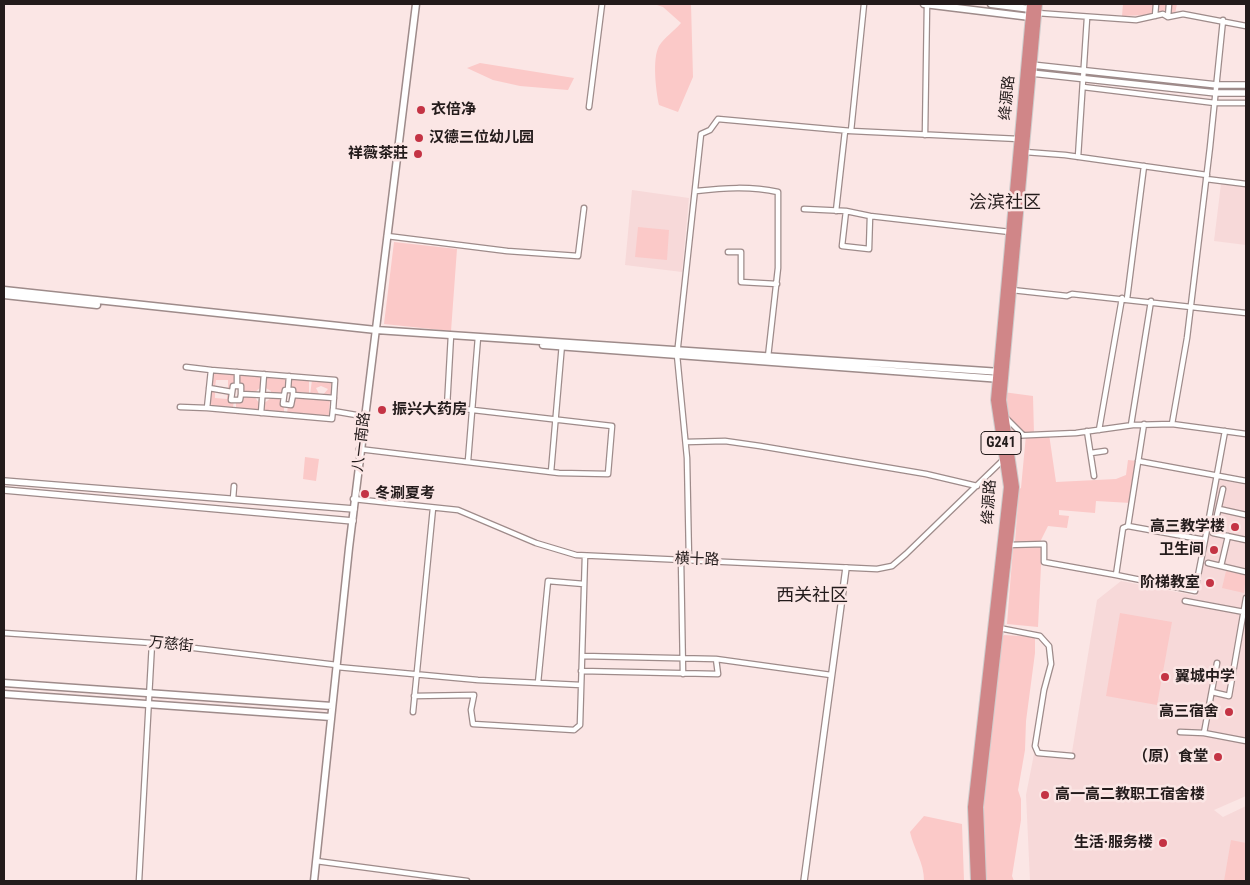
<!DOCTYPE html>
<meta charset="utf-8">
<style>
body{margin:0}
#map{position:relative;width:1250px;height:885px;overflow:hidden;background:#fbe6e5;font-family:"Roboto Condensed",sans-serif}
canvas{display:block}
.frame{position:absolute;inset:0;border:5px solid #231b1b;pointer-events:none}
</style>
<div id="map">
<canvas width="1250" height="885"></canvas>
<div class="frame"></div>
</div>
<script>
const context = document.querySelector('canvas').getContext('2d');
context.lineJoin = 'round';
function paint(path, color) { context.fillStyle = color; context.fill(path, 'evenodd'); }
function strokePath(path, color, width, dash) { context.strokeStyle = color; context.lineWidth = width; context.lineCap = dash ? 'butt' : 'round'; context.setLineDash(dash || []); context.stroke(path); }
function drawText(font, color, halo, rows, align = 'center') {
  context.font = font + ' "Roboto Condensed","Noto Sans SC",sans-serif'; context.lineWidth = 5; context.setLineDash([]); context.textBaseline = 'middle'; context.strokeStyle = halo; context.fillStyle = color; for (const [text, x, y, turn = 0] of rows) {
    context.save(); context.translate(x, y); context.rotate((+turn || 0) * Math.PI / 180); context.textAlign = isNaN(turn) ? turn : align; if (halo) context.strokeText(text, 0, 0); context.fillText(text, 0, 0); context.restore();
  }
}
const built = new Path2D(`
 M1221 184 1246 187V245L1214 241Z
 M632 190 689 198 682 272 625 265Z
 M1217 479 1246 485V796L1214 810 1223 817 1246 806V881H1030L1026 795 1034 754 1071 758 1097 600 1121 581 1197 596Z`);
const green = new Path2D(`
 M654 4H691L693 77 678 112 659 105C656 91 652 59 659 46 664 38 675 30 681 23L663 7Z
 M1123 4H1177L1175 14 1122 16Z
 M480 63 574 78 568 90 520 86 493 80 467 68Z
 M638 227 669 230 667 260 635 257Z
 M394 242 457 249 451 331 384 324Z
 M213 372 236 373V385L231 392 228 391V380H216L215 387H212Z
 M239 373 263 375 262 386 254 393H243L238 385Z
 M265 375 288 377 287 389 283 388V395H271V391L264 387Z
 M290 378 309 379V395L294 394 289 389Z
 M312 380 332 381 331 397 322 396 328 389 321 386 316 388 320 396 310 395Z
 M211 390H215V398L227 399V393L231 394 234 401 233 407 210 406Z
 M1003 392 1033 396 1034 434H1049L1056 482 1116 479 1126 475 1128 460 1138 461 1131 503 1096 501 1095 513 1059 510V515L1069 516 1067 528 1048 526 1040 542H1015L1019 489 1021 488 1026 435 1008 436Z
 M242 395 254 396 259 403V411L236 409V402Z
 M294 397 330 399 329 417 287 413 288 406Z
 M271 398H282L281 405 284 406V413L262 411 263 404Z
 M305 457 319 459 316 481 303 479Z
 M1021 546H1042L1038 627 1007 624 1013 548Z
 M1226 571 1246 575 1244 593 1222 588Z
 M1120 613 1172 622 1157 705 1106 696Z
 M1004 635 1035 637V653L1026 721 1025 750 1018 790 1021 799V820L1012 876 1014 881H984L982 806 1002 637Z
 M924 816 962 824 964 881H924C924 862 914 850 910 832Z
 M1231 840 1246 843V881H1224Z`);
const minor = new Path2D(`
 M1037 13 1136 20 1163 14 1168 17 1183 14 1246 26
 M1155 16 1156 4
 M1168 17 1169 4
 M1083 87 1215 103H1246
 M589 107 602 4
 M851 131 864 4
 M925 135 927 4
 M1025 152 1065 155 1207 175
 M1078 157 1087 18
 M1206 179 1246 184
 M696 191C724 188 750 186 778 192V268L768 357
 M804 209 846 211 842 246 869 249 870 216 1010 232
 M836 211 845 131
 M846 211 870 216
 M387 236 507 251
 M507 251 578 256 584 208
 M728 252H741V282L777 284
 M1012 290 1067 296 1072 294 1246 313
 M1127 299 1144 166
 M186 367 211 370
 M237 386V372
 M209 388 232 392
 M288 390 289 376
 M241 394 240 400H231L233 386H241V394L284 396 285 390H293V395L334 398
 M284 396 283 404 291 405 293 395
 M180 407 207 408
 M333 409 332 419 207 408 211 370 335 380 333 411 362 416H365
 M261 413 264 374
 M1006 418 1023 435
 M1172 424 1187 338 1210 147 1223 20
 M1131 425 1151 301
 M1099 430 1122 298
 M1087 431 1094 476
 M1008 436 1076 433 1133 425 1172 424 1246 434
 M686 442 725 441 760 446 926 474 977 486
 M359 449 559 473 608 474 612 426 447 407 451 335
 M1091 453 1105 451
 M468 461 478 337
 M1138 461 1246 481
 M551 472 562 344
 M1223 489 1213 533 1246 540
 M233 499 234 486
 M353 499 458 510 536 543 576 555 877 569 892 566 906 554 1004 459
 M1219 509 1246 515
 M1128 526 1144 424
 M1008 545 1044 544V562L1116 575 1123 528 1128 526 1205 540 1225 431
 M681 559 683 674
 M689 560 687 458 677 355 701 134 710 130 718 119 851 131 1019 139
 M1208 563 1246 572
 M1221 566 1228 536
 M1116 575 1195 591 1205 540
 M1185 601 1244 612
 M999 628 1040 636 1049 646 1051 664 1044 690 1035 746 1038 753 1072 756
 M4 633 152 643 337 665
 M582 656 716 659
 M337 667 478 680 581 685
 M581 671 718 674 716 659 831 675
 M538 683 548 581 584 584
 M1212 692 1229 696 1246 598
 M414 696 474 695 471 710 473 724 574 730 580 725 585 556
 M413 712 433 508
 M1180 732 1204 733 1246 741
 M1204 733 1217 663
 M316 861 467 881
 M139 881 152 643`);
const tertiary = new Path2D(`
 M1032 65 1217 85H1246
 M1031 73 1216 93H1246
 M4 481 354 509
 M4 490 353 521
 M804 881 846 568`);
const secondary = new Path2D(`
 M924 4 1030 17
 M991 4 1030 9
 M4 290 376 330 1001 372
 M4 295 97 305
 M543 345 1001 379
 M4 683 332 706
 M4 694 331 717
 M314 881 349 548 416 4`);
const trunk = new Path2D(`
 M975 881 972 807 1008 487 995 400 1031 4
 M982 881 979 807 1015 487 1002 400 1038 4`);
const markers = [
 [421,110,5,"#c43344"],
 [419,138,5,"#c43344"],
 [418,154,5,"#c43344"],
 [382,410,5,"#c43344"],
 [365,494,5,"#c43344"],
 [1235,527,5,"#c43344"],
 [1214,550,5,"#c43344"],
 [1210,583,5,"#c43344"],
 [1165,677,5,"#c43344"],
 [1229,712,5,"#c43344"],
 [1218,757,5,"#c43344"],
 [1045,795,5,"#c43344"],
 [1163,843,5,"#c43344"]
];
const shields = [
 [1001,443,40]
];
const shieldNames = [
 ["G241",1001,443]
];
const streetNames = [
 ["绛源路",1008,98,-85],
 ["八一南路",362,442,-83],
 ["绛源路",990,502,-87],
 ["横十路",697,560,2],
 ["万慈街",171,645,6]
];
const poiNames = [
 ["衣倍净",431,110,"left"],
 ["汉德三位幼儿园",429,138,"left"],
 ["祥薇茶莊",408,154],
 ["振兴大药房",392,410,"left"],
 ["冬涮夏考",375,494,"left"],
 ["高三教学楼",1225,527],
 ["卫生间",1204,550],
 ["阶梯教室",1200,583],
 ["翼城中学",1175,677,"left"],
 ["高三宿舍",1219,712],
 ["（原）食堂",1208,757],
 ["高一高二教职工宿舍楼",1055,795,"left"],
 ["生活·服务楼",1153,843]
];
const quarterNames = [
 ["浍滨社区",1005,203],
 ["西关社区",812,596]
];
paint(built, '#f7d9d9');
paint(green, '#fbc9c8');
strokePath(minor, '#9e8b8a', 7);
strokePath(tertiary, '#9e8b8a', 8);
strokePath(secondary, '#9e8b8a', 9);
strokePath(trunk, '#cfcdcd', 10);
strokePath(minor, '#fff', 4.5);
strokePath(tertiary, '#fff', 5.5);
strokePath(secondary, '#fff', 6);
strokePath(trunk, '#d08688', 8);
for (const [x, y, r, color] of markers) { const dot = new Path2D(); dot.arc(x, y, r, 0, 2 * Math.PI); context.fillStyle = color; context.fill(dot); strokePath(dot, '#fbe6e5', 2); }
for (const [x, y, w] of shields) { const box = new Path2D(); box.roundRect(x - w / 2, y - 11.5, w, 23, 4); context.fillStyle = '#fbe6e5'; context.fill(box); strokePath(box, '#231b1b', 1); }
drawText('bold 14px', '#231b1b', null, shieldNames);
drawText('15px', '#231b1b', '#fbe6e5', streetNames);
drawText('bold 15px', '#231b1b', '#fbe6e5', poiNames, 'right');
drawText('18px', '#231b1b', '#fbe6e5', quarterNames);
</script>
